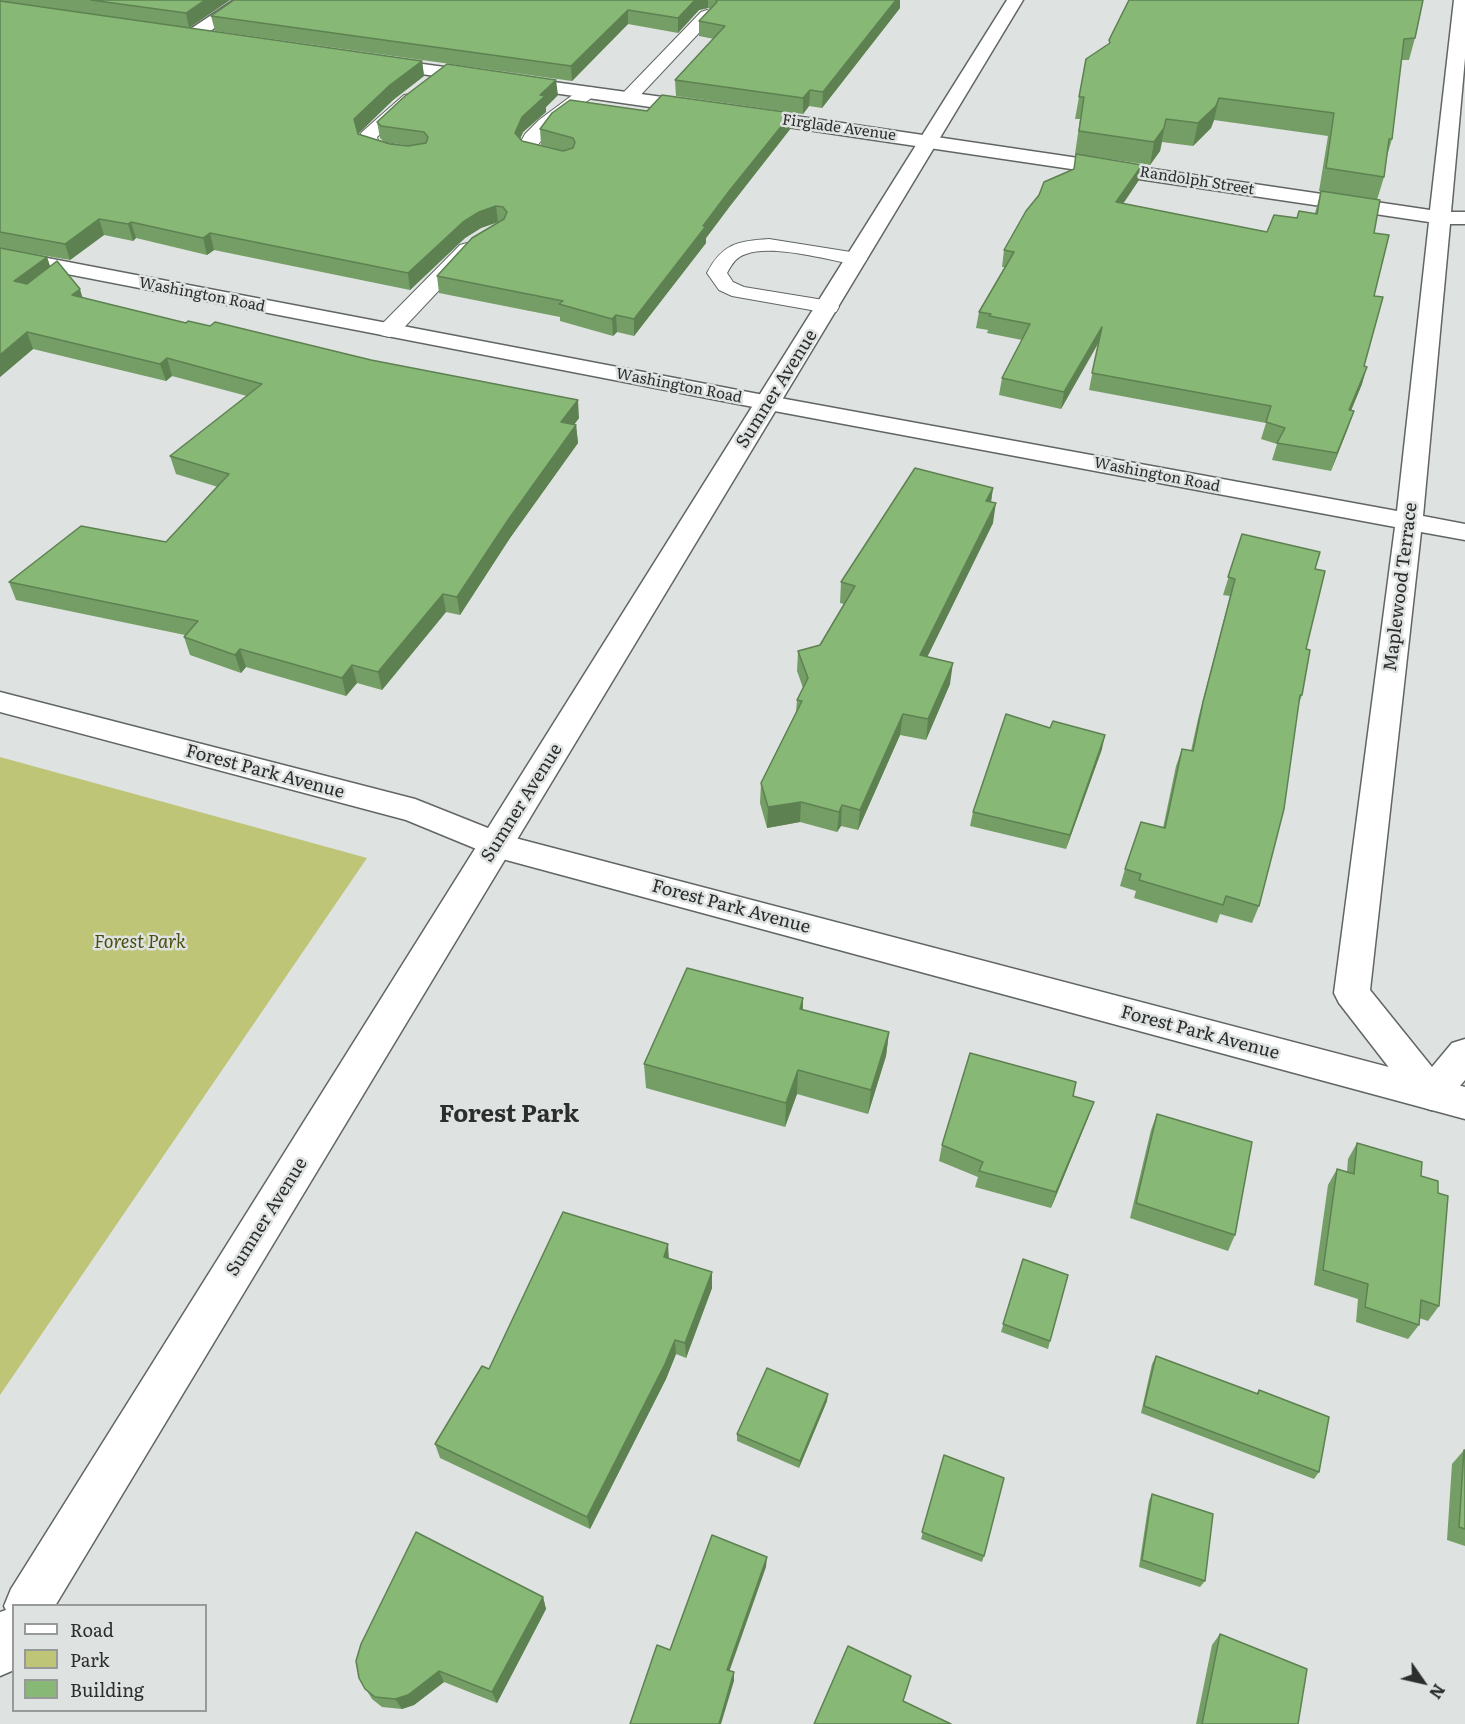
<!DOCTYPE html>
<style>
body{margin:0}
#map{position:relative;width:1465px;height:1724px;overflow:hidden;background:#dee2e0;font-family:Literata,serif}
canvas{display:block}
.legend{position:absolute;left:12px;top:1604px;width:195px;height:108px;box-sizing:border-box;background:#dee2e0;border:2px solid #979a98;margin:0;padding:8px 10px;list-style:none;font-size:18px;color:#2c2e2d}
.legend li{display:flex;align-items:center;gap:12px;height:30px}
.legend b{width:30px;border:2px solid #979a98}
.north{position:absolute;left:1393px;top:1652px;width:60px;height:60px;-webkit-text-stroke:4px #dee2e0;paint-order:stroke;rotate:124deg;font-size:16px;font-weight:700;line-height:24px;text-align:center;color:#2c2e2d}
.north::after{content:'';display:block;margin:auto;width:21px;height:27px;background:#2c2e2d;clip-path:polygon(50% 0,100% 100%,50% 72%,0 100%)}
</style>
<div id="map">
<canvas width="1465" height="1724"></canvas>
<ul class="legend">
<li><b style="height:8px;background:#fff"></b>Road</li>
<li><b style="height:16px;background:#bec577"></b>Park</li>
<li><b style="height:16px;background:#87b875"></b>Building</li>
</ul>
<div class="north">N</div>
</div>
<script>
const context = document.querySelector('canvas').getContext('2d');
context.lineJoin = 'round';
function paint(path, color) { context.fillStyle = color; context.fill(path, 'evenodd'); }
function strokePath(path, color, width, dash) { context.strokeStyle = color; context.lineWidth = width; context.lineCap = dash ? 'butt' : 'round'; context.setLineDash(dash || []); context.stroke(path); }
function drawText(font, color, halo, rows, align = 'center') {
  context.font = font + ' Literata,serif'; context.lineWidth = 5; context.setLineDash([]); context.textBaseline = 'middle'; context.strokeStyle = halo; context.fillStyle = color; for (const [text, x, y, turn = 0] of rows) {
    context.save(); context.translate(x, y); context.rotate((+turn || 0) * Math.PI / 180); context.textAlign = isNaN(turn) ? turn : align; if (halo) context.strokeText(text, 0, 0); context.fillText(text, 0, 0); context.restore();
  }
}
const green = new Path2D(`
 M0 757 367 858 0 1395Z`);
const service = new Path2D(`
 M707 10 715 15 713 18 634 102H622L619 98 622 94 701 12Z
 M588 87 594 88 597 92 594 96 552 127 537 146 571 155 573 159 571 163 564 165 524 155 518 147 525 134 539 120 582 88Z
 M410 94 416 95 419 99 416 103 377 137 378 141 411 148 413 152 411 156C395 160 376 155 362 148L359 136 362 132 404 95Z
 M769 239 857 253 864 255 867 259 864 263 857 265C829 260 772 244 746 254 736 257 732 264 727 273L733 282 744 287 836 302 839 307 836 312 828 313 732 296 719 290 707 273C722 244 737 241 769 239Z
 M467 243 474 245 477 249 474 253 397 335 389 337 381 335 378 330 381 325 460 245Z`);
const minor = new Path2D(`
 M234 0H253L198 40H186L183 36 186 32Z
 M1454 0H1465V58L1451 212H1465V224H1450L1423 516 1465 524V540L1421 532 1370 990 1432 1067 1452 1043 1465 1039V1080L1444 1105 1431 1110 1418 1105 1339 1003 1334 993 1395 527 769 410 0 261V249L769 396 1397 511 1429 222 747 121 740 119 738 115 740 111 747 109 1430 210Z
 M379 58 699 102 706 104 708 108 706 112 699 114 373 67 370 63 373 59Z
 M0 692 415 799 508 836 512 845 508 854 496 857 406 820 0 712Z`);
const tertiary = new Path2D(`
 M496 833 1465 1087V1119L484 854 480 845 484 836Z`);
const primary = new Path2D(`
 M1007 0H1023L55 1606H14V1670L0 1676V1612L6 1610 4 1606 11 1589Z`);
const wall = new Path2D(`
 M0 0H230L189 28 422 61 424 76 393 100 358 134 390 144 411 146 384 142 380 138 377 122 558 95 546 107V112L523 132 520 139 522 141 564 151 541 145 540 129 647 111 792 113 791 128 730 206 706 238V243L634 336 617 332 613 336 560 321V317L439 293 437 276 499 222H498L481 228 465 238 410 290 214 250 207 255 136 238 133 241 104 235 70 260 0 248Z
 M234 0H900V8L822 108 809 106 803 114 676 96 675 80 714 39 699 36V21L710 9 708 8 699 10 678 33 628 24 572 81 215 31 211 16Z
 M1415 38 1409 60H1401L1392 139 1387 156 1384 177 1377 200 1319 191 1328 136 1214 120 1211 128 1193 146 1162 142 1160 151 1150 165 1075 154 1080 119H1075L1079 97 1109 44V40Z
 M1139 180 1123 204 1267 232 1297 218 1315 213 1321 191 1374 233V296L1362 384 1351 411 1348 428 1331 471 1272 460 1277 444 1261 439 1266 423 1089 390 1098 344 1061 409 999 395 1002 378 1022 340 987 333 988 330 976 328 979 312 1005 267H1002L1004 250Z
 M0 248 47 257 50 266 83 298 579 418 574 425H576L578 443 510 538 460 615 446 612 382 690 357 683 346 696 246 667 241 673 190 655 184 637 185 635 16 600 9 582 166 542 218 487 176 474 170 456 247 396 172 376 166 381 33 349 0 377Z
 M993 488 991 502 993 523 927 657 950 684 926 740 900 735 858 830 841 826 837 832 800 822 767 828 760 803 761 783 796 712 797 700 803 688 797 671 798 651 820 645 844 604 840 603 841 582Z
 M1242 534 1315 569 1306 649 1302 695 1298 706 1259 906 1252 923 1220 914 1217 923 1134 898 1136 891 1120 886 1125 869 1163 828 1176 766 1182 749 1191 751 1198 719 1230 596 1223 595Z
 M1102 749 1066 849 970 826 973 812Z
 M803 998V1010L889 1032 886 1056 868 1114 797 1094 785 1127 646 1088 644 1064Z
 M1073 1096 1088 1118 1051 1208 975 1187 978 1177 939 1161 942 1145Z
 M1157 1114 1235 1235 1228 1251 1130 1218 1151 1130Z
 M1357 1143 1421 1176 1439 1306 1428 1321 1419 1318V1325L1408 1339 1356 1322 1358 1299 1314 1285 1328 1185 1337 1169 1347 1172 1348 1159Z
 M669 1259 712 1288 686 1358 676 1354 666 1379 590 1529 440 1458 435 1444 489 1369Z
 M1023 1259 1050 1341 1048 1349 1001 1332Z
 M1156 1356 1256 1394 1259 1390 1319 1472 1314 1479 1141 1413 1152 1364Z
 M827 1401 799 1468 737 1441V1434Z
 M1464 1450H1465V1546L1447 1540 1452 1464Z
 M944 1455 984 1556 982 1562 921 1539Z
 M1152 1494 1205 1581 1200 1587 1139 1567 1149 1501Z
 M543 1597 546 1609 497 1703 444 1682 414 1705 402 1709 382 1707 372 1699 359 1678Z
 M1220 1634 1298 1724H1196L1212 1645Z`);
const shadedWall = new Path2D(`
 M205 0H230L189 28 186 13Z
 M695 0H708V8L699 10 678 33V18Z
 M896 0H900V8L822 108 823 92Z
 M628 10V24L572 81 571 66Z
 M422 61 424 76 393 100 357 135 354 119 390 85Z
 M556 80 558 95 546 107V112L523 132 516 148 515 133 522 117 540 95Z
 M810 90 809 106 803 114V98Z
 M1219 98 1214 120 1211 128 1193 146 1198 123Z
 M792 113 791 128 730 206 706 238V243L634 336V319L730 190Z
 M1166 119 1160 151 1150 165 1154 142Z
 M1142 165 1139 180 1113 218 1116 202Z
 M496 206 498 222 481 228 465 238 410 290 408 273 463 222 479 212Z
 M99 219 104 235 70 260 65 244Z
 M131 222 136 238 133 241 128 224Z
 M210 233 214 250 207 255 203 238Z
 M47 257 52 273 20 298 14 281Z
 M80 289 85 306 72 295Z
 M616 315 617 332 613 336 612 319Z
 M1102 327 1098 343 1061 409 1064 392Z
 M27 332 33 349 0 377V355Z
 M167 358 172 376 166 381 160 364Z
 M1367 367 1362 384 1344 427 1349 410Z
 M578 400 579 418 563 439 561 422Z
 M1354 411 1348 428 1331 471 1337 453Z
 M576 425 578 443 510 538 460 615 457 597 508 520Z
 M993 488 990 508 986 501Z
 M996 503 993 523 918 676 920 655Z
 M443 594 446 612 382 690 378 672Z
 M240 649 246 667 241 673 235 655Z
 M953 663 950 684 926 740 928 719Z
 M352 665 357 683 346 696 342 678Z
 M903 714 900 735 858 830 860 810Z
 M1105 735 1102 749 1066 849 1070 835Z
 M801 802 800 822 767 828 768 807Z
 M842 805 841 826 837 832 839 812Z
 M803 998 802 1023 800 1009Z
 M889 1032 886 1056 868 1114 871 1090Z
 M798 1070 797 1094 785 1127 786 1103Z
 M1094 1102 1088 1118 1051 1208 1056 1192Z
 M668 1244 669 1260 664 1257Z
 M712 1272V1288L686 1358 685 1343Z
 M675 1340 676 1354 666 1379 590 1529 587 1517Z
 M828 1394 827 1401 799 1468 800 1461Z
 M767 1557 766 1567 727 1678V1670Z
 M543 1597 546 1609 497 1703 492 1692Z
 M439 1671 444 1682 414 1705 402 1709 395 1699Z
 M734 1672V1681L721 1724H719Z`);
const building = new Path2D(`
 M91 0H205L186 13Z
 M234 0H695L678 18 628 10 571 66 211 16Z
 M716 0H896L823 92 810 90 803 98 675 80 725 26 699 21 717 2Z
 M1129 0H1423L1415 38 1404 39 1392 139H1389L1384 177 1326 168 1334 113 1219 98 1216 106 1198 123 1166 119 1164 128 1154 142 1079 131 1084 97H1079L1086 59 1110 43 1109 40Z
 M0 1 422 61 390 85 354 119 358 134 390 144 408 146 426 143 428 137 424 132 381 126 377 122 405 96 447 64 556 80 540 95 545 96 522 117 515 133 522 141 563 151 573 148 575 142 573 138 540 129 552 113 570 100 647 111 662 95 792 113 730 190 703 226H706L634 319 616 315 612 319 559 304 563 301 437 276 472 238 504 219 507 212 503 207 496 206 479 212 463 222 408 273 210 233 203 238 131 222 128 224 99 219 65 244 0 232Z
 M1076 154 1142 165 1116 202 1267 232 1274 215 1297 218 1299 211 1317 214 1321 191 1380 200 1374 233 1389 235 1374 296 1383 297 1364 366 1367 367 1349 410 1354 411 1337 453 1277 443 1285 428 1266 422 1271 406 1092 373 1102 327 1064 392 1002 378 1030 324 989 316 991 314 979 312 1014 252 1004 250 1026 211 1039 195 1044 182 1074 169Z
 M0 248 47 257 14 281 27 284 57 261 80 289 72 295 186 323 188 321 210 326 215 322 371 360 578 400 561 422 576 425 508 520 457 597 443 594 378 672 352 665 342 678 240 649 235 655 184 637 198 621 9 582 81 526 166 542 229 474 170 456 262 384 167 358 160 364 27 332 0 355Z
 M915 468 993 488 986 501 996 503 920 655 953 663 928 719 903 714 860 810 842 805 839 812 801 802 768 807 761 783 802 701 797 700 808 678 798 651 820 645 855 586 841 582Z
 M1242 534 1320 552 1315 569 1325 571 1306 649 1310 650 1302 695H1300L1284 809 1259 906 1226 896 1223 905 1139 880 1141 874 1125 869 1141 822 1165 828 1182 749 1193 751 1203 702 1235 579 1228 577Z
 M1006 714 1050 728 1053 721 1105 735 1070 835 973 812Z
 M687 968 803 998 800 1009 889 1032 871 1090 798 1070 786 1103 644 1064Z
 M970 1053 1076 1082 1073 1096 1094 1102 1056 1192 979 1171 983 1162 942 1145Z
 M1157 1114 1252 1142 1235 1235 1136 1203Z
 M1357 1143 1422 1162 1421 1176 1438 1181V1193L1448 1196 1439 1306 1421 1300 1419 1325 1365 1307 1368 1284 1323 1270 1337 1169 1354 1174Z
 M563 1212 668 1244 664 1257 712 1272 685 1343 675 1340 665 1364 587 1517 435 1444 482 1366 489 1369Z
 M1023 1259 1068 1275 1050 1341 1003 1324Z
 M1156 1356 1258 1394 1259 1390 1329 1417 1319 1472 1144 1406Z
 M767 1368 828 1394 800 1461 737 1434Z
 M1464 1450H1465V1529L1459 1527Z
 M944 1455 1004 1478 984 1556 922 1532Z
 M1152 1494 1213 1514 1205 1581 1142 1560Z
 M416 1532 543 1597 492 1692 439 1671 408 1695 395 1699 375 1697 365 1689 359 1678 356 1661 361 1644Z
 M712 1535 767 1557 727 1670 734 1672 719 1724H630L657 1645 670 1650Z
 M1220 1634 1307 1669 1298 1724H1202Z
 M848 1646 911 1676 903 1701 951 1724H814Z`);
const farStreetnames = [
 ["Firglade Avenue",839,128,8],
 ["Randolph Street",1197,181,9],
 ["Washington Road",202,295,11],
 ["Washington Road",679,386,11],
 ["Washington Road",1157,475,11]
];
const streetNames = [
 ["Sumner Avenue",777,389,-58],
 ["Maplewood Terrace",1401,587,-83],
 ["Forest Park Avenue",265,772,15],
 ["Sumner Avenue",522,803,-58],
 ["Forest Park Avenue",731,907,15],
 ["Forest Park Avenue",1200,1033,15],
 ["Sumner Avenue",267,1217,-58]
];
const parkNames = [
 ["Forest Park",140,943]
];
const districtNames = [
 ["Forest Park",509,1115]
];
paint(green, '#bec577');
strokePath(service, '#616663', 2);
strokePath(minor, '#616663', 3);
strokePath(tertiary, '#616663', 3);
strokePath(primary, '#616663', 3);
paint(service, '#fff');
paint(minor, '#fff');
paint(tertiary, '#fff');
paint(primary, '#fff');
paint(wall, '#749e65');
paint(shadedWall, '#5e8152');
paint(building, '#87b875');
strokePath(building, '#5e8152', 1.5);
drawText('15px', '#2c2e2d', '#dee2e0', farStreetnames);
drawText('18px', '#2c2e2d', '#dee2e0', streetNames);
drawText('italic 18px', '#4a4e0f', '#dee2e0', parkNames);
drawText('bold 24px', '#2c2e2d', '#dee2e0', districtNames);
</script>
